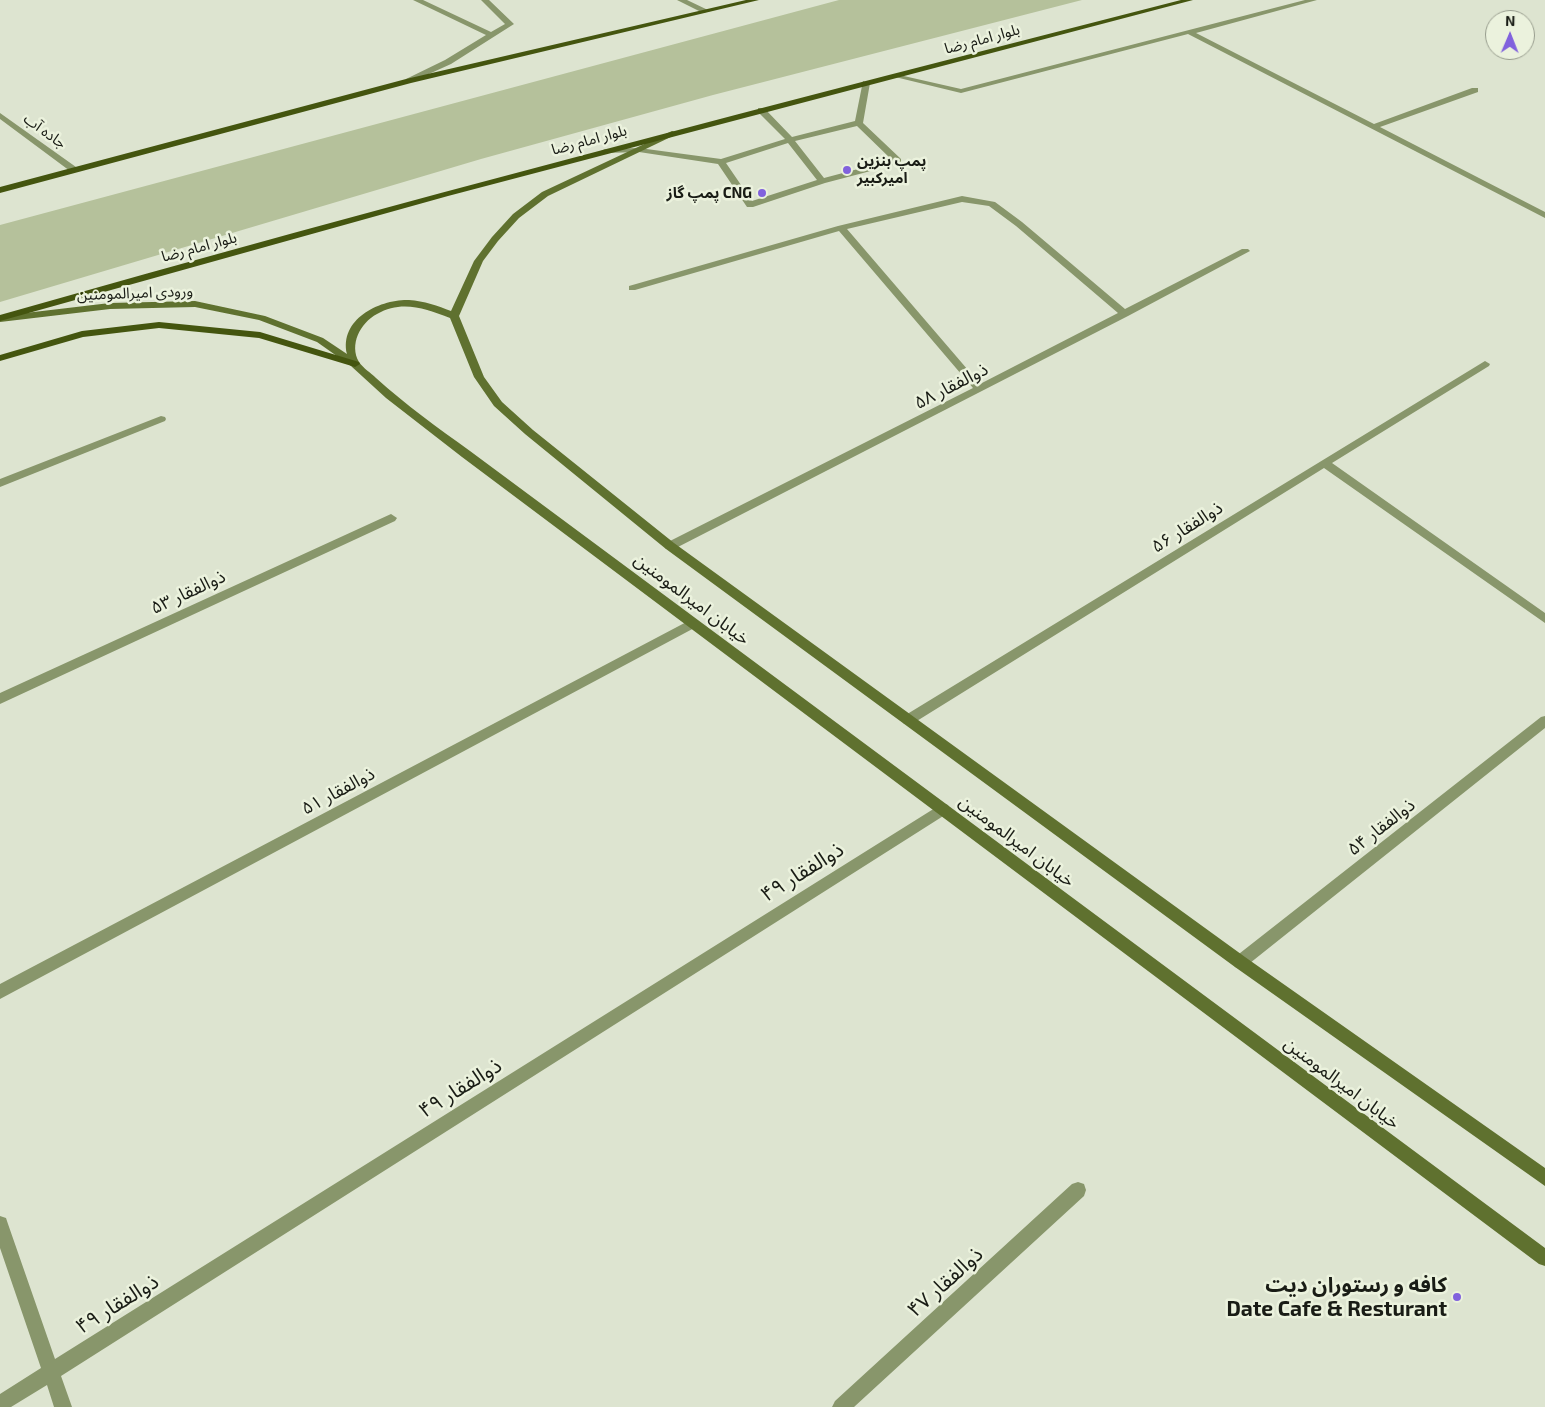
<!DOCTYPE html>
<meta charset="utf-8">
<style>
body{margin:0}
#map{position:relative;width:1545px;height:1407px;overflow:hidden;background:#dde4d0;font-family:"Exo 2",sans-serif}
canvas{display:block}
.north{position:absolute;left:1485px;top:10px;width:50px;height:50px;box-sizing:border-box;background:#ebf2dd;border:1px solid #979c8d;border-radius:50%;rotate:1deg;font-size:14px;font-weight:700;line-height:20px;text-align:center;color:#191c15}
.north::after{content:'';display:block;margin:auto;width:18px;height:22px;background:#8162dd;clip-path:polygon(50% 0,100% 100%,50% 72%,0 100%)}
</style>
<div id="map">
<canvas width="1545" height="1407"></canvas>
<div class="north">N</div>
</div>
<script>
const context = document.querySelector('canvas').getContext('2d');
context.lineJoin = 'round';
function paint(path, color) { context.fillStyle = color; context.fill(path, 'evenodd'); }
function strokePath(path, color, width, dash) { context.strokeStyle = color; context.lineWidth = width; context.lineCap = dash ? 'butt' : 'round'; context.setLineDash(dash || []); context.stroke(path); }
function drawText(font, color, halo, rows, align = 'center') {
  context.font = font + ' "Exo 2","Noto Sans Arabic",sans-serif'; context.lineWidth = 5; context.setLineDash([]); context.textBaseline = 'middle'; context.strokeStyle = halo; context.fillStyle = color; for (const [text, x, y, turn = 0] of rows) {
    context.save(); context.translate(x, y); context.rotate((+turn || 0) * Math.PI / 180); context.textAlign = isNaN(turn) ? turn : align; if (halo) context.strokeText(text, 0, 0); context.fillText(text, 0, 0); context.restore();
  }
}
const green = new Path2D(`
 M839 0H1082L713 95 481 159 0 302V225Z`);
const lane = new Path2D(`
 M413 0H423L491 32 505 24 481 0H489L514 24 451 64 409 83H406V79L445 60 486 35Z
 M677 0H687L710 11 703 13Z
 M863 81 870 83 863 123 901 159V163L825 183 753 207H747L718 164 639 152 605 153 601 151 605 149 639 148 721 159 785 139 758 112V108H764L792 137 855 121ZM857 126 892 160 824 178 795 141ZM788 143 817 180 752 201 726 163Z`);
const street = new Path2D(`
 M1305 0H1317L1196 33 1374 124 1472 88H1478V92L1380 127 1545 212V218L1188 34 961 93 891 76 895 74 961 89Z
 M0 113 76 167V171H70L0 119Z
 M962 196 995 202 1022 222 1125 309 1242 249H1248L1250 251 1128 316 674 549H666L664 546 666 543 973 388 839 231 635 290H629V286L838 226ZM962 202 989 206 1016 226 1118 313 980 384 847 229Z
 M1485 361 1490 364 1489 366 1332 463 1545 613V623L1324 468 912 724H904L902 720 904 716Z
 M161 416 165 417 166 419 165 421 0 487V479Z
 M391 514 397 518 395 521 0 704V693Z
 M694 618 700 623 698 626 0 999V984Z
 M1545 716V728L1245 967 1240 969 1235 967 1233 962 1235 957 1541 717Z
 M943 803 948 805 950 809 948 813 61 1376 72 1407H54L47 1385 11 1407H0V1394L41 1368 0 1248V1216L6 1218 8 1224 55 1359Z
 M1078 1182 1084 1184 1086 1190 1084 1196 854 1407H832L835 1401 1072 1184Z`);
const secondary = new Path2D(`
 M672 131 679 133 548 196 519 218 498 241 483 261 459 316 484 377 502 402 533 430 674 543 1245 957 1545 1168V1186L1235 967 666 549 525 434 494 406 474 377 450 318C425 308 401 300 377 314 360 323 349 345 359 362 363 368 371 373 376 378 406 405 438 428 470 451L1545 1248V1266L1539 1264 462 457 386 398 351 366 317 342 259 320 195 307 110 309 0 322V316L110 303 195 301 265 316 323 338 347 354C339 319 380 299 409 300 424 301 438 306 451 311L474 261 492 237 513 214 542 192Z`);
const primary = new Path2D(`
 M746 0H759L411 83 0 193V187L406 79Z
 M1181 0H1193L448 196 0 321V315C392 203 786 101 1181 0Z
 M159 322 260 332 359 362 360 364 355 367 259 338 159 328 83 337 0 361V355L82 331Z`);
const markers = [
 [847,170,5,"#8162dd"],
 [762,193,5,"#8162dd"],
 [1457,1297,5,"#8162dd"]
];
const farStreetnames = [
 ["بلوار امام رضا",982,39,-15],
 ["جاده آب",45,131,36],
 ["بلوار امام رضا",589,140,-15],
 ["بلوار امام رضا",199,247,-15],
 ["ورودی امیرالمومنین",135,293,-2]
];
const farPoinames = [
 ["پمپ بنزین",857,161],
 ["امیرکبیر",857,178],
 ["پمپ گاز CNG",752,193,"right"]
];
const streetNames = [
 ["ذوالفقار ۵۸",951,386,-27],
 ["ذوالفقار ۵۶",1187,527,-32],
 ["ذوالفقار ۵۳",188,592,-25],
 ["خیابان امیرالمومنین",692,599,37],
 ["ذوالفقار ۵۱",338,791,-28],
 ["ذوالفقار ۵۴",1381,827,-38],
 ["خیابان امیرالمومنین",1017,841,37],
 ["خیابان امیرالمومنین",1342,1083,37]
];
const nearStreetnames = [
 ["ذوالفقار ۴۹",802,872,-32],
 ["ذوالفقار ۴۹",460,1088,-32],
 ["ذوالفقار ۴۷",945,1282,-42],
 ["ذوالفقار ۴۹",117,1304,-32]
];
const nearPoinames = [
 ["کافه و رستوران دیت",1447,1285],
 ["Date Cafe & Resturant",1447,1309]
];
paint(green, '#b5c19b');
paint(lane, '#88966b');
paint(street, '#88966b');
paint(secondary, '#5f712f');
paint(primary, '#44550f');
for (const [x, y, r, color] of markers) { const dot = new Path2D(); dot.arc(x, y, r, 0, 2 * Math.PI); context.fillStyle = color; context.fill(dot); strokePath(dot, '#ebf2dd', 2); }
drawText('15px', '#191c15', '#ebf2dd', farStreetnames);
drawText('bold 15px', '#191c15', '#ebf2dd', farPoinames, 'left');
drawText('18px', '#191c15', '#ebf2dd', streetNames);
drawText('21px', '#191c15', '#ebf2dd', nearStreetnames);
drawText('bold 21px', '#191c15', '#ebf2dd', nearPoinames, 'right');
</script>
